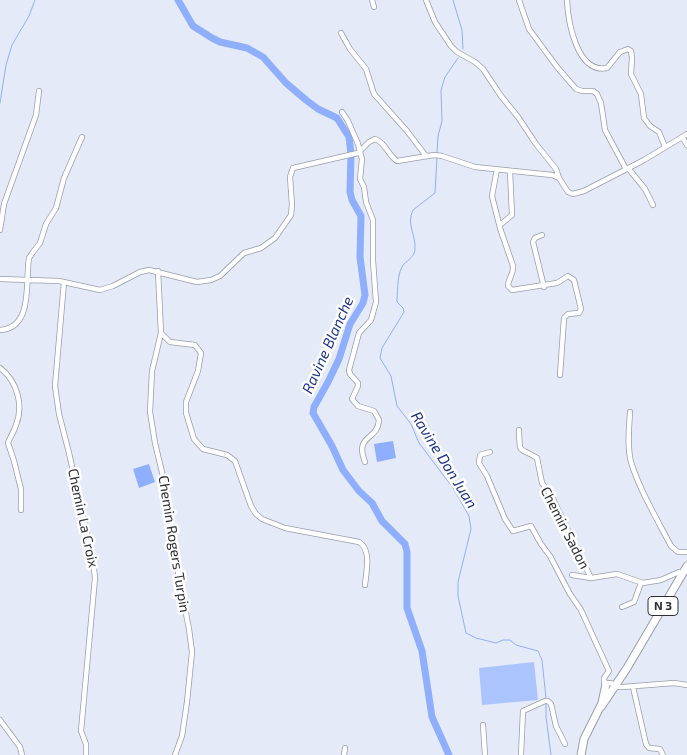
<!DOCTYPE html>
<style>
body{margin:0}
canvas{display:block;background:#e4eaf7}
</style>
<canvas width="687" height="755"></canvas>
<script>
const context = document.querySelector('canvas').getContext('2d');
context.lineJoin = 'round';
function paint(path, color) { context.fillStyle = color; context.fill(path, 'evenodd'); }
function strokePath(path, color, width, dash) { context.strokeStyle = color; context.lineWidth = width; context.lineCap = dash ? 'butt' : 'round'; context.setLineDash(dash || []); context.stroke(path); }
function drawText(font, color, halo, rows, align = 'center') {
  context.font = font + ' "Exo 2",sans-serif'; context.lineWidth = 5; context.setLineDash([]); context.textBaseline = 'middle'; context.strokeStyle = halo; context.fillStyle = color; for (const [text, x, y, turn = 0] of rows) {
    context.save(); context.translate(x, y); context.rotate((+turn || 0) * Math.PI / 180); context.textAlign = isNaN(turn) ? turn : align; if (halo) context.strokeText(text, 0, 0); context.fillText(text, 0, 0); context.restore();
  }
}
const green = new Path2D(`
 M534 662 538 700 482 705 479 668Z`);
const water = new Path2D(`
 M393 441 396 458 377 462 374 444Z
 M149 464 155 482 139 488 133 469Z`);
const stream = new Path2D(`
 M453 0 462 30 463 49
 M0 103 6 65 12 45 29 16 35 0
 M437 153 438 136 442 121 441 90 445 77 458 58
 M437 157 435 193 413 210C406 224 416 235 415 249 415 256 408 260 404 264 397 272 398 289 397 299V302L403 308 404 312 382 348 380 358 391 376 397 406 411 424 419 443 453 488 469 516 471 529 458 582V596L466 633 476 638 496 643 503 640H510L516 645 538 651 542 660 546 698
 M546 703V717L551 755`);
const river = new Path2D(`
 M178 0 193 26 212 38 220 42 247 48 263 57 286 83 306 100 318 109 337 118 349 137 351 154 350 192 352 200 361 216 360 257 365 295 363 303 350 324 339 359 328 382 314 407 313 413 332 446 343 470 359 491 372 503 382 521 405 544 407 552V608L422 651 432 717 449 755`);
const street = new Path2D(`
 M372 0 374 7
 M426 0 435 22 451 46 457 52 475 62 483 69 501 96 518 117 536 144 556 169 559 178
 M519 0 529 29 557 67 576 89 582 91H593L597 94 601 103 605 130 626 169
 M567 0C568 22 577 74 607 68L620 52 628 49 631 51 632 58 631 74 641 94 644 118 650 126 659 132 665 147
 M341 33 350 49 366 69 374 94 407 131 426 156
 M342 112 348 121 358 144 362 159 360 179 364 187 366 202 373 220V261L376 302 371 320 359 333 349 370 350 374 358 383V386L352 399 358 406 374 411 379 420C378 441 354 434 365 462
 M682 137 687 145
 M628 168 645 189 653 205
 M497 169 492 196 500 228 513 266C514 274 508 279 508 286L512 290 557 283 568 276 574 280 581 309 579 313 568 314 564 318 560 375
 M500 225 512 215 510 171
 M0 230 4 204 36 115 39 91
 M542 235 535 238 533 242 544 287
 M158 271 161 333 170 342 195 345 201 353 198 371 186 402V413L194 439 203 449 227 455 235 461 251 506 256 514 262 519 285 528 359 542C372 550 366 572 365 585
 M0 279 59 281 100 290 113 286 140 272 149 270 197 282 211 280 220 276 244 253 261 248 275 238 291 215 292 205 290 177 293 168 358 153 369 142 375 139C385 142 388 155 397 161L434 155 442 156 475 167 552 175 559 178 568 192 573 194 584 191 644 160 687 134
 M64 282 55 386 59 414 69 453 93 561 95 578 81 731 86 744V755
 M0 330C34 328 25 281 29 258L33 252 40 243 46 224 56 208 64 178 82 137
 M161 333 152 371 150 412 155 443 167 493 166 511 189 629 192 652 187 702 182 736 175 755
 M0 368C17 381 24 405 16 425 14 432 10 437 8 443L14 461 21 489V510
 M630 412C629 428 627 447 631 462 640 491 657 519 671 546L678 552H687
 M519 430C520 456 518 446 537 458L542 483 551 495 591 578
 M490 452 480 455 479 463 487 476 505 519 513 531 531 526 541 544 550 556 570 594 581 610 608 669 609 671 604 678V683L606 684 611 683 616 687H623L674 683 687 685
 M572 575 591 578 617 574 643 583 661 580 679 572 683 573
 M622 607 634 602 641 583
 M633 687 646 744 649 748 660 749 663 755
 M0 720 20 747 22 755
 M483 725 485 755
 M344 755 345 748
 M521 755 523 711 545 701H548L551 704 556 726 565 744`);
const primary = new Path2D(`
 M602 703 606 684
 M601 707 627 668 687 566
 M581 755 584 739 602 703`);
const shields = [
 [663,606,30]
];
const shieldNames = [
 ["N 3",663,606]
];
const streetNames = [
 ["Chemin La Croix",83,518,78],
 ["Chemin Sadon",565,528,63],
 ["Chemin Rogers Turpin",174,544,81]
];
const waterNames = [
 ["Ravine Blanche",328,345,-66],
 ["Ravine Don Juan",444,460,58]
];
paint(green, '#acc4fe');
paint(water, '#8faefe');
strokePath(stream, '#8faefe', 1);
strokePath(river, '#8faefe', 7);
strokePath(street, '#989daa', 6);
strokePath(primary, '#989daa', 9);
strokePath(street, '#fff', 4.5);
strokePath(primary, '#fff', 7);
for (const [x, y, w] of shields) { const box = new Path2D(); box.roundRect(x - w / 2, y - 9.5, w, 19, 4); context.fillStyle = '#fff'; context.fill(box); strokePath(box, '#2d2f34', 1); }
drawText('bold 12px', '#2d2f34', null, shieldNames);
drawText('14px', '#2d2f34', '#fff', streetNames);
drawText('italic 15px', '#1c338c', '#fff', waterNames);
</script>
